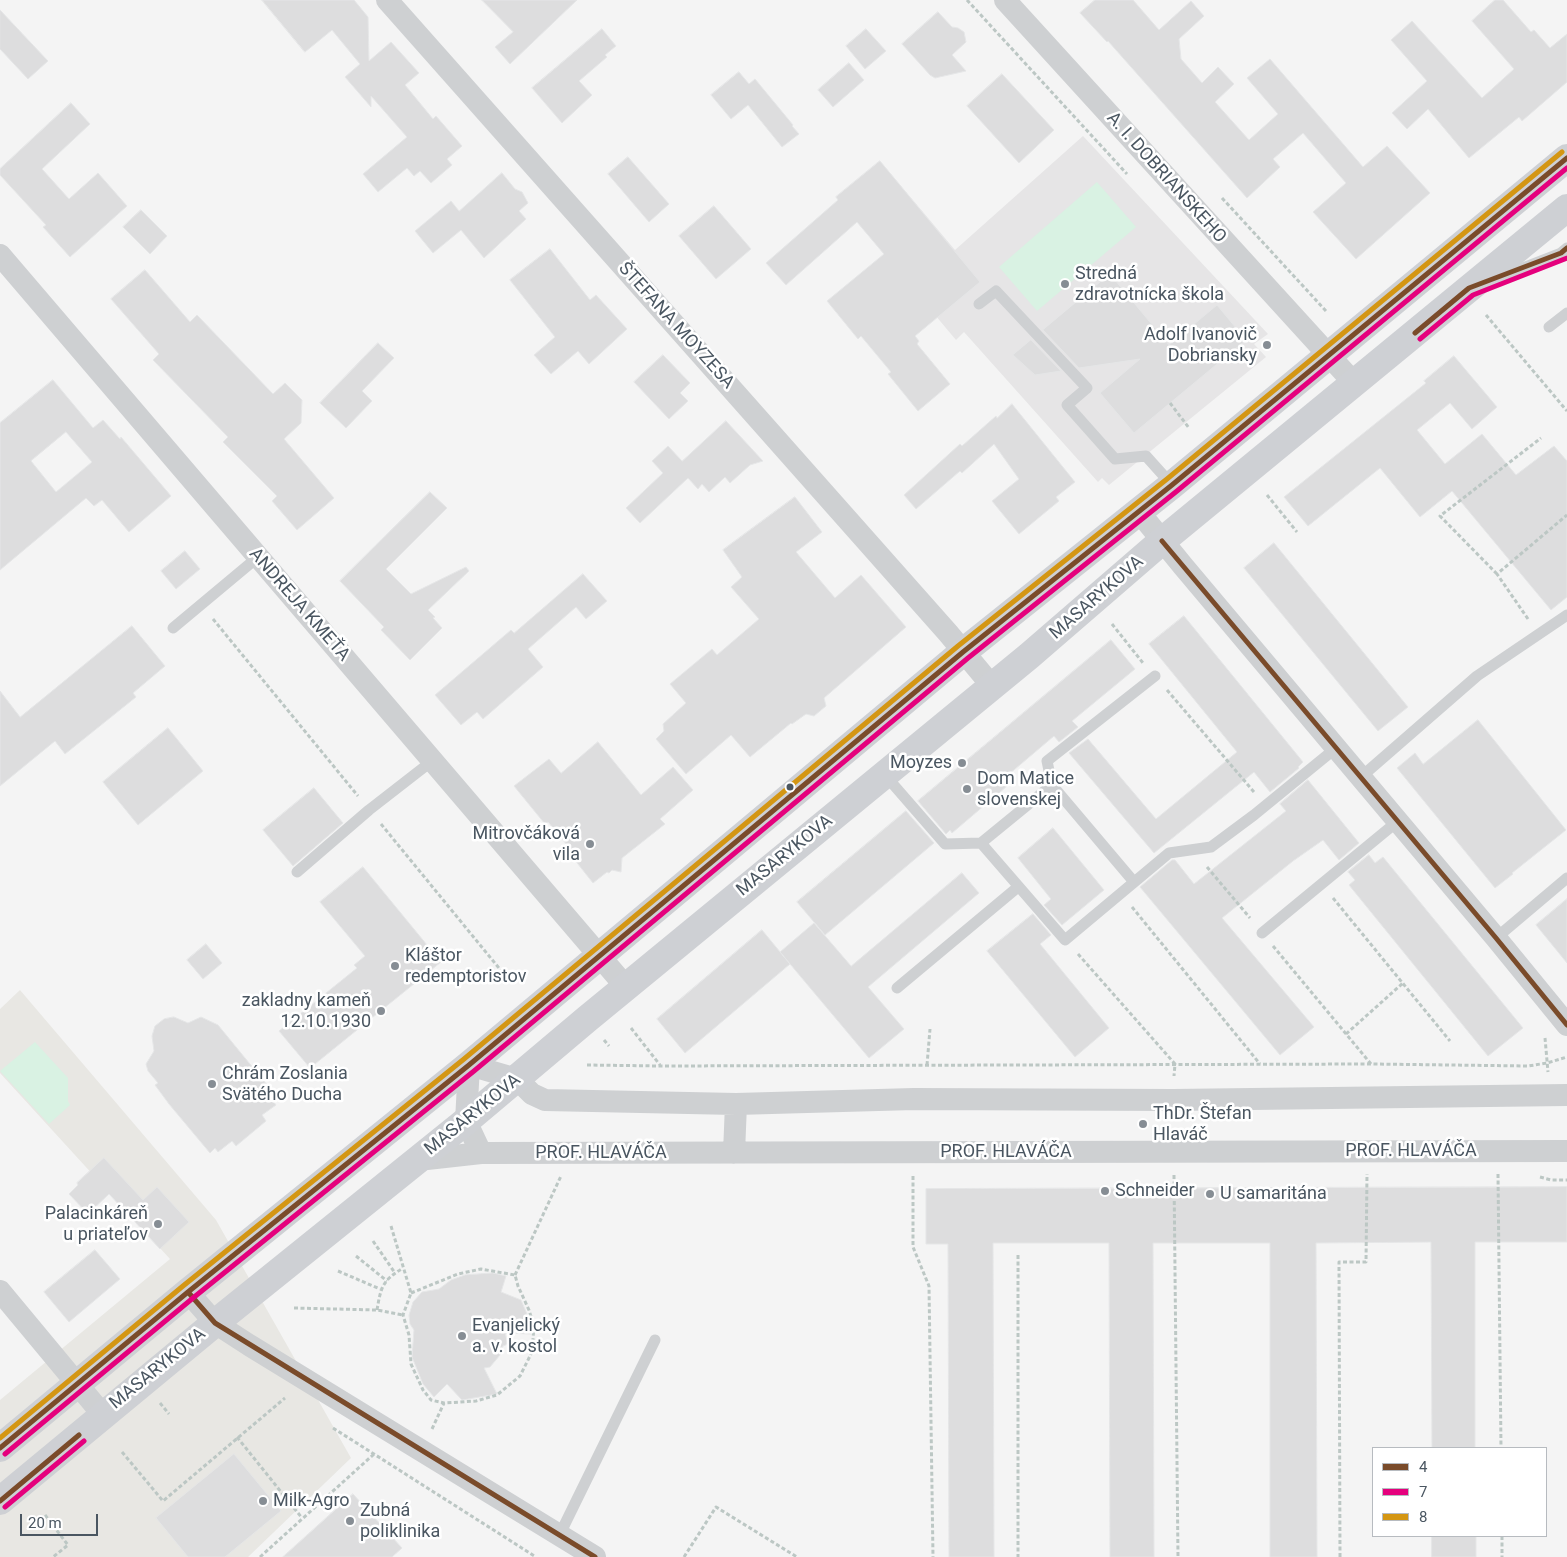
<!DOCTYPE html>
<meta charset="utf-8">
<style>
body{margin:0}
#map{position:relative;width:1567px;height:1557px;overflow:hidden;background:#f4f4f4;font-family:Roboto,sans-serif}
canvas{display:block}
.legend{position:absolute;left:1372px;top:1447px;width:175px;height:90px;box-sizing:border-box;background:#fff;border:1px solid #b7bbc0;margin:0;padding:6px 9px;list-style:none;font-size:15px;color:#4a5661}
.legend li{display:flex;align-items:center;gap:10px;height:25px}
.legend b{width:25px;border:1px solid #b7bbc0}
.scale{position:absolute;left:20px;top:1514px;width:78px;height:22px;box-sizing:border-box;border:2px solid #4a5661;border-top:0;padding-left:6px;font-size:15px;line-height:18px;white-space:nowrap;color:#4a5661;-webkit-text-stroke:4px #fff;paint-order:stroke}
</style>
<div id="map">
<canvas width="1567" height="1557"></canvas>
<ul class="legend">
<li><b style="height:6px;background:#7a4b2a"></b>4</li>
<li><b style="height:6px;background:#e5007d"></b>7</li>
<li><b style="height:6px;background:#d49613"></b>8</li>
</ul>
<div class="scale">20 m</div>
</div>
<script>
const context = document.querySelector('canvas').getContext('2d');
context.lineJoin = 'round';
function paint(path, color) { context.fillStyle = color; context.fill(path, 'evenodd'); }
function strokePath(path, color, width, dash) { context.strokeStyle = color; context.lineWidth = width; context.lineCap = dash ? 'butt' : 'round'; context.setLineDash(dash || []); context.stroke(path); }
function drawText(font, color, halo, rows, align = 'center') {
  context.font = font + ' Roboto,sans-serif'; context.lineWidth = 5; context.setLineDash([]); context.textBaseline = 'middle'; context.strokeStyle = halo; context.fillStyle = color; for (const [text, x, y, turn = 0] of rows) {
    context.save(); context.translate(x, y); context.rotate((+turn || 0) * Math.PI / 180); context.textAlign = isNaN(turn) ? turn : align; if (halo) context.strokeText(text, 0, 0); context.fillText(text, 0, 0); context.restore();
  }
}
const commercial = new Path2D(`
 M20 990 216 1220 351 1458 248 1557H0V1400L170 1259 0 1073V1009Z`);
const education = new Path2D(`
 M1083 136 1268 334 1254 344 1266 357 1109 485 1102 478 1098 482 964 332 956 340 836 197 880 161 955 250Z`);
const green = new Path2D(`
 M1097 182 1136 227 1037 311 999 267Z
 M35 1042 68 1078V1101L70 1105 49 1124 0 1071Z`);
const building = new Path2D(`
 M262 0H354L368 17 369 61 391 42 419 73 405 85 433 119 436 116 462 146 447 159 452 165 431 183 420 171 414 176 407 168 378 192 363 174 407 137 371 96V107L345 77 360 64 332 30 305 52Z
 M482 0H577L510 64 495 47 513 32Z
 M1095 0H1133L1159 30 1191 1 1204 16 1179 39 1181 59 1202 83 1218 67 1234 84 1215 102 1249 140 1278 114 1247 78 1270 59 1363 167 1387 146 1430 193 1356 259 1313 212 1346 183 1303 133 1273 159 1280 167 1247 198 1108 41 1107 42 1080 13Z
 M1495 0H1503L1531 32 1534 30 1550 48 1567 34V82L1522 121 1519 117 1469 158 1428 109 1407 129 1392 113 1427 81 1391 40 1412 21 1482 98 1514 69 1472 21Z
 M0 10 48 61 28 79 0 49Z
 M938 12 952 27 958 28 964 32 966 42 952 55 966 71 935 78 930 75 902 44Z
 M602 29 616 46 605 55 607 57 579 81 592 95 562 123 532 88Z
 M866 29 886 51 865 69 846 46Z
 M849 63 864 80 833 107 818 90Z
 M739 72 749 84 755 79 793 125 792 126 799 134 782 147 748 105 731 119 711 95Z
 M1002 74 1054 130 1019 163 967 106Z
 M71 103 90 124 42 169 69 199 98 173 127 206 70 257 43 227 46 225 0 175V169Z
 M628 157 669 204 649 222 608 174Z
 M880 161 980 282 915 336 919 341 917 344 950 384 918 411 888 374 891 372 861 336 858 339 827 301 884 254 857 222 786 285 766 263 838 200 836 197Z
 M502 173 515 189 522 192 528 203 519 211 526 219 484 258 461 230 433 253 415 231 451 201 459 211Z
 M714 206 751 249 716 279 679 236Z
 M141 210 167 236 150 254 123 227Z
 M550 249 590 300 596 295 627 329 589 364 578 351 551 374 534 355 555 337 510 280Z
 M145 270 190 322 197 315 273 394 285 383 302 400 301 423 284 439 334 498 297 530 272 501 277 496 223 442 228 437 153 360 159 354 111 299Z
 M1110 274 1169 345 1217 305 1246 340 1134 433 1100 393 1140 359 1079 368 1043 330Z
 M1031 340 1061 371 1035 375 1013 355Z
 M378 343 394 358 362 391 372 401 346 428 320 403Z
 M663 355 690 383 680 393 688 401 669 419 634 382Z
 M1454 356 1497 407 1472 429 1450 403 1417 430 1445 464 1482 434 1516 475 1554 446 1567 461V597L1551 610 1452 491 1420 517 1380 468 1308 526 1284 497 1426 383 1424 381Z
 M53 380 93 428 103 420 120 439 121 437 171 496 129 532 102 500 94 506 86 498 0 570V423ZM66 432 92 462 56 492 31 461Z
 M1012 404 1075 482 1056 497 1059 501 1019 534 992 501 1019 479 994 444 962 473 960 471 916 509 904 495 960 444 962 446 996 416 997 418Z
 M726 421 763 461 750 465 730 483 725 477 709 492 702 484 698 489 688 478 640 523 626 508 663 473 652 461 668 446 682 461Z
 M430 492 447 508 386 569 411 594 466 567 469 571 428 610 435 617 433 618 442 628 410 660 381 630 384 627 340 581Z
 M795 497 822 532 796 552 835 598 861 575 906 627 824 698 826 706 814 716 806 714 792 724 791 723 750 757 731 735 686 774 656 739 664 731 663 724 686 703 670 684 712 649 717 655 759 619 731 587 742 577 723 550Z
 M1274 543 1408 707 1378 731 1244 568Z
 M185 551 200 569 176 589 161 571Z
 M583 574 607 601 586 619 576 607 528 649 543 667 483 719 477 712 461 725 435 695 511 630 514 633Z
 M1184 616 1303 762 1298 767 1299 768 1270 792 1254 772 1154 853 1069 753 1088 739 1156 819 1237 752 1149 644Z
 M132 626 165 666 133 693 136 697 65 754 55 741 0 786V691L20 717Z
 M1111 640 1135 669 1072 721 1078 727 1059 742 1054 736 1008 775 1013 781 952 833 950 830 946 834 918 801Z
 M1478 720 1566 830 1512 873 1513 874 1495 888 1397 768 1415 753 1423 764Z
 M168 728 203 771 138 825 103 782Z
 M598 742 641 795 673 767 693 790 660 819 665 824 622 858 621 872 612 870 609 873 607 872 593 883 570 854 572 851 548 822 545 824 514 786 549 759 561 773Z
 M1308 780 1359 843 1339 860 1323 840 1293 861 1222 918 1314 1027 1280 1055 1140 887 1172 860H1175L1194 884 1286 811 1280 804Z
 M314 788 343 823 293 866 263 830Z
 M906 811 934 843 825 935 797 902Z
 M1053 828 1104 890 1062 925 1044 905 1051 899 1018 858Z
 M1369 855 1375 863 1383 857 1523 1028 1488 1056 1349 885 1355 880 1348 872Z
 M363 867 441 962 310 1068 279 1031 357 968 354 965 365 956 320 902Z
 M962 873 979 893 868 987 904 1029 869 1058 780 952 814 923 851 966Z
 M1567 899V963L1536 925Z
 M1033 914 1051 935 1040 944 1109 1028 1075 1057 987 951Z
 M762 930 790 964 685 1053 657 1019Z
 M206 944 222 963 203 979 187 960Z
 M174 1017 188 1023 201 1017 218 1025 277 1097 273 1101 276 1105 262 1115 266 1121 236 1146 232 1141 218 1152 215 1148 210 1153 169 1104 155 1085 158 1083 148 1071 146 1064 154 1051 152 1036 155 1026 164 1019Z
 M104 1158 143 1200 157 1187 189 1222 160 1249 109 1194 88 1214 69 1194 78 1185 77 1183Z
 M1567 1187V1242H1475V1448H1432L1431 1242 1316 1243 1317 1557H1270V1243H1153L1154 1557H1110L1109 1243H993L994 1557H949L948 1244H926V1189Z
 M95 1250 120 1279 69 1322 44 1292Z
 M493 1273 506 1276 501 1292 521 1300 530 1321 531 1334 505 1333 508 1344 503 1346 500 1355 490 1367 484 1368 497 1394 462 1400 447 1384 434 1397 423 1384 412 1357 414 1330 410 1324 409 1315 413 1302 422 1292 439 1289 451 1280 465 1275Z
 M234 1454 281 1511 225 1557H188L156 1518Z
 M353 1494 402 1548 392 1557H283Z
 M1432 1536H1476V1557H1432Z`);
const path = new Path2D(`
 M967 0 1127 174
 M1222 198 1326 311
 M1486 315 1567 411
 M1170 403 1189 428
 M1267 495 1297 532
 M1497 574 1440 516 1541 438
 M213 619 358 796
 M1528 619 1497 574 1567 515
 M1112 624 1143 663
 M1167 690 1254 792
 M381 824 512 984
 M1207 867 1250 918
 M1333 898 1450 1041
 M1132 907 1260 1064
 M1273 946 1371 1064
 M1078 954 1175 1064 1174 1076
 M631 1028 660 1065
 M1346 1034 1403 983
 M1545 1038 1548 1072
 M604 1040 609 1046
 M587 1065 660 1066 1371 1064 1528 1066 1547 1063 1567 1057
 M927 1065 930 1029
 M1498 1174 1501 1448
 M1174 1175 1178 1557
 M913 1176V1247L929 1286 933 1557
 M1540 1177 1551 1180H1567
 M391 1226 411 1293 403 1315 409 1335 411 1364 423 1390 431 1400 444 1403 476 1401 497 1395 520 1376 532 1352 534 1326 529 1310 518 1286 515 1275 481 1269 458 1274 411 1293
 M373 1241 395 1273
 M1018 1255V1557
 M356 1256 387 1281
 M338 1271 380 1289
 M515 1275 561 1176
 M294 1308 377 1310 403 1315
 M377 1310C381 1287 382 1281 403 1268
 M160 1403 169 1414
 M333 1428 536 1557
 M432 1429 444 1403
 M237 1437 302 1518
 M122 1452 163 1501 285 1398
 M45 1515 68 1545 53 1557
 M1502 1536V1557
 M260 1557 374 1454
 M684 1557 716 1507 797 1557
 M1340 1557 1339 1262H1366L1367 1174`);
const service = new Path2D(`
 M1497 278 1561 253 1567 248
 M979 304 996 291 1087 388 1067 405 1115 459 1146 456 1172 485
 M1549 327 1567 313
 M173 628 258 557
 M885 775 945 844 981 843 1065 940 1169 853 1211 847 1254 815 1336 748
 M1361 777 1477 676 1567 615
 M1052 785 1047 761 1155 676
 M981 843 1052 785 1134 882
 M297 872 369 810 432 761
 M1262 933 1398 821
 M1496 938 1567 878
 M897 988 1018 887
 M559 1536 655 1340`);
const minor = new Path2D(`
 M387 0 948 633 992 686
 M1005 0 1354 383
 M0 255 626 987
 M1139 512 1183 566 1496 938 1567 1025
 M1567 1095 1173 1100 914 1099 736 1104 545 1100 532 1094 517 1079 469 1065 466 1121 481 1153 1567 1151
 M734 1153 736 1104
 M418 1160 481 1153
 M0 1291 103 1415
 M188 1292 215 1323 249 1345 595 1557`);
const secondary = new Path2D(`
 M0 1448 188 1292 469 1065 963 652 1172 485 1567 158
 M0 1501 215 1323 466 1121 587 1019 1029 656 1162 541 1567 208`);
const bus1 = new Path2D(`
 M1415 333 1469 288 1561 253 1567 248
 M1162 541 1496 938 1567 1025
 M188 1292 215 1323 595 1557
 M0 1448 188 1292 469 1065 963 652 1172 485 1567 158
 M0 1501 79 1435`);
const bus2 = new Path2D(`
 M1420 339 1473 295 1567 258
 M5 1454 193 1298 474 1071 968 658 1177 491 1567 168
 M5 1507 84 1441`);
const bus3 = new Path2D(`
 M0 1438 183 1286 464 1059 958 646 1167 479 1562 152`);
const markers = [
 [1065,284,5,"#868d94"],
 [1267,345,5,"#868d94"],
 [962,763,5,"#868d94"],
 [790,787,4.5,"#4a5661"],
 [967,789,5,"#868d94"],
 [590,844,5,"#868d94"],
 [395,966,5,"#868d94"],
 [381,1011,5,"#868d94"],
 [212,1084,5,"#868d94"],
 [1143,1124,5,"#868d94"],
 [1105,1191,5,"#868d94"],
 [1210,1194,5,"#868d94"],
 [158,1224,5,"#868d94"],
 [462,1336,5,"#868d94"],
 [263,1501,5,"#868d94"],
 [350,1521,5,"#868d94"]
];
const streetNames = [
 ["A. I. DOBRIANSKEHO",1166,178,48],
 ["ŠTEFANA MOYZESA",676,326,48],
 ["MASARYKOVA",1097,598,-41],
 ["ANDREJA KMEŤA",299,605,49],
 ["MASARYKOVA",785,856,-39],
 ["MASARYKOVA",473,1115,-39],
 ["PROF. HLAVÁČA",1411,1151],
 ["PROF. HLAVÁČA",1006,1152],
 ["PROF. HLAVÁČA",601,1153],
 ["MASARYKOVA",158,1369,-39]
];
const poiNames = [
 ["Stredná",1075,274],
 ["zdravotnícka škola",1075,295],
 ["Adolf Ivanovič",1257,335,"right"],
 ["Dobriansky",1257,356,"right"],
 ["Moyzes",952,763,"right"],
 ["Dom Matice",977,779],
 ["slovenskej",977,800],
 ["Mitrovčáková",580,834,"right"],
 ["vila",580,855,"right"],
 ["Kláštor",405,956],
 ["redemptoristov",405,977],
 ["zakladny kameň",371,1001,"right"],
 ["12.10.1930",371,1022,"right"],
 ["Chrám Zoslania",222,1074],
 ["Svätého Ducha",222,1095],
 ["ThDr. Štefan",1153,1114],
 ["Hlaváč",1153,1135],
 ["Schneider",1115,1191],
 ["U samaritána",1220,1194],
 ["Palacinkáreň",148,1214,"right"],
 ["u priateľov",148,1235,"right"],
 ["Evanjelický",472,1326],
 ["a. v. kostol",472,1347],
 ["Milk-Agro",273,1501],
 ["Zubná",360,1511],
 ["poliklinika",360,1532]
];
paint(commercial, '#e8e7e3');
paint(education, '#e6e5e6');
paint(green, '#d9f2e3');
paint(building, '#ddddde');
strokePath(building, '#e5e6e7', 1);
strokePath(path, '#bcc7c4', 3, [4, 2.5]);
strokePath(service, '#ced0d2', 11);
strokePath(minor, '#ced0d2', 22);
strokePath(secondary, '#ced0d4', 28);
strokePath(bus1, '#7a4b2a', 5);
strokePath(bus2, '#e5007d', 5);
strokePath(bus3, '#d49613', 5);
for (const [x, y, r, color] of markers) { const dot = new Path2D(); dot.arc(x, y, r, 0, 2 * Math.PI); context.fillStyle = color; context.fill(dot); strokePath(dot, '#fff', 2); }
drawText('18px', '#4a5661', '#fff', streetNames);
drawText('18px', '#4a5661', '#fff', poiNames, 'left');
</script>
